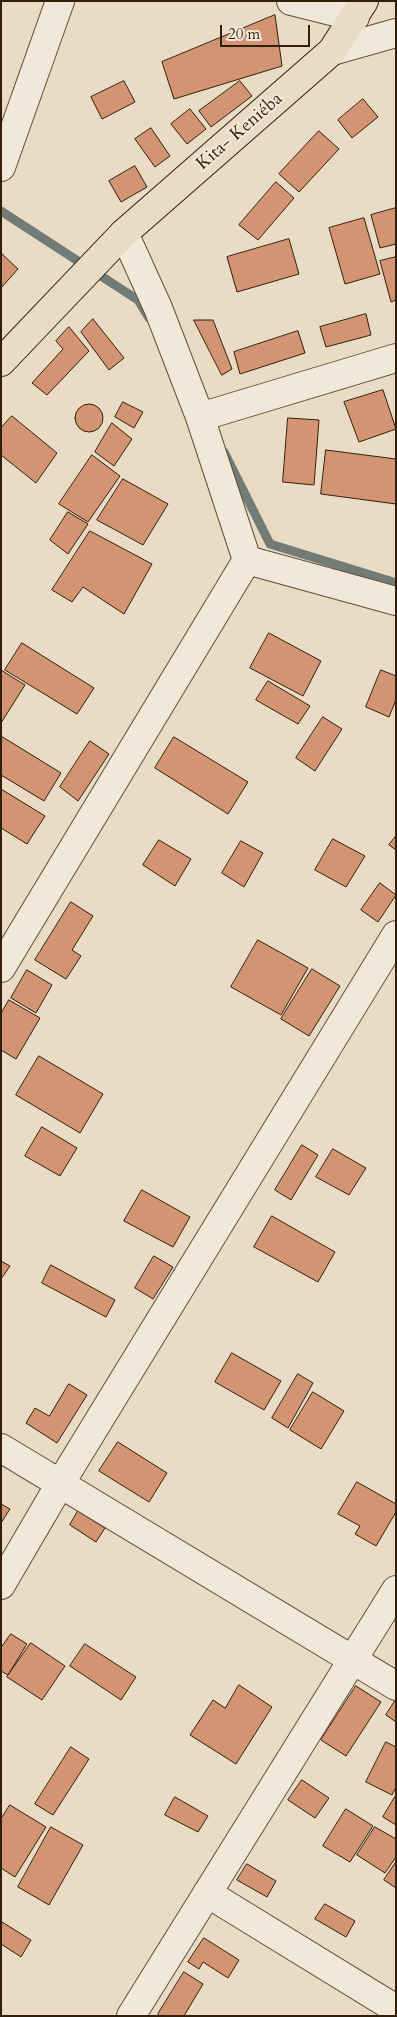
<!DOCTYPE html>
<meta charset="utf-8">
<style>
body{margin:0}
#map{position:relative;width:397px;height:2017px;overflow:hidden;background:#eadcc4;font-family:Cardo,serif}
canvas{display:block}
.frame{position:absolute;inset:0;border:2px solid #311f09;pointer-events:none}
.scale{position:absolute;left:220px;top:25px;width:90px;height:22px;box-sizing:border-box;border:2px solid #311f09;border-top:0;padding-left:6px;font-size:15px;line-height:18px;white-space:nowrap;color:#311f09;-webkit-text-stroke:4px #f1e8d9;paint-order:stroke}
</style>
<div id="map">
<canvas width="397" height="2017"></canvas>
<div class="frame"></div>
<div class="scale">20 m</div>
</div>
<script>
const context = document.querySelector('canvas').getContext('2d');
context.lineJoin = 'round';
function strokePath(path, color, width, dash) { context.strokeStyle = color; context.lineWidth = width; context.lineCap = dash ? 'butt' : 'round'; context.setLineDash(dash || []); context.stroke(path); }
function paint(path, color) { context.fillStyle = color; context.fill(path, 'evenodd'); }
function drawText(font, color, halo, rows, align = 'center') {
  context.font = font + ' Cardo,serif'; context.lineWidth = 4; context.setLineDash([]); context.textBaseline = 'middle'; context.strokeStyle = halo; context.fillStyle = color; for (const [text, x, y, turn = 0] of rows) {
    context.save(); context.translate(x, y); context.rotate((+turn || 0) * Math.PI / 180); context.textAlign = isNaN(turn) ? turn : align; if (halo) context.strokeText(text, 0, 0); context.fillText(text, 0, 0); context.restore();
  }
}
const stream = new Path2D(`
 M1 211 138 300 149 318
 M224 452 270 544 396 583`);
const building = new Path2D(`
 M275 15 282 66 174 99 162 62Z
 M124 81 135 102 102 119 91 97Z
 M240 81 252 96 211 127 199 111Z
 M363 99 378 117 352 138 338 120Z
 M190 109 206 129 187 144 171 124Z
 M151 128 170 156 155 167 135 139Z
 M319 131 339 149 299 192 279 174Z
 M135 166 147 187 121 202 109 181Z
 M276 182 294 198 258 240 239 225Z
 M396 208V244L380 248 371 215Z
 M364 218 380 274 345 284 329 228Z
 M289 239 299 274 237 292 227 257Z
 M2 254 18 269 1 288V255Z
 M396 257V300L391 302 380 261Z
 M366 314 371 335 326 347 320 327Z
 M93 319 124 358 109 370 81 332Z
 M194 320H213L232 369 222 375Z
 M69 327 89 351 47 395 32 383 63 349 56 341Z
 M298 331 305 353 240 374 234 352Z
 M383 390 396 429 359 442 344 402Z
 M123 402 143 412 134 428 115 417Z
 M75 418a14 14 0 1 1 28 0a14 14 0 1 1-28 0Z
 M12 416 57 453 36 483 1 455V428Z
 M288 418 319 420 314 485 283 482Z
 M112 423 132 439 114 466 95 452Z
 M326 450 396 459V504L321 494Z
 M92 455 120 476 88 522 59 504Z
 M123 479 168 504 143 545 97 520Z
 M68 512 88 524 68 554 50 540Z
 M90 531 152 564 124 614 83 587 72 602 52 590Z
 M269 633 321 661 303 696 250 668Z
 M22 643 94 688 77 714 5 670Z
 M1 670 25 685 1 723Z
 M381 670 396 676V700L389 717 366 707Z
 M268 681 310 706 298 724 256 700Z
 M323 717 342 729 315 771 296 758Z
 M1 736 61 773 44 801 1 775Z
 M174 737 248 782 228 814 155 768Z
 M90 741 109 754 78 801 60 787Z
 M1 789 45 816 27 844 1 828Z
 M396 836V850L389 845Z
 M333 839 365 856 346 887 315 870Z
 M159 840 191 859 175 886 143 865Z
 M241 841 263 853 244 887 222 873Z
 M380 883 396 895 378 922 361 910Z
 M71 902 93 916 72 950 81 956 66 979 35 960Z
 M258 940 308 968 281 1015 231 987Z
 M312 969 340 986 309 1036 281 1019Z
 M27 970 52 985 36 1013 11 998Z
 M9 1000 40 1018 16 1059 1 1050V1014Z
 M39 1056 103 1094 80 1133 16 1095Z
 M42 1127 77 1148 60 1176 25 1156Z
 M302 1145 318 1155 291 1200 275 1190Z
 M333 1149 366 1168 349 1195 316 1177Z
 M142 1190 190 1217 173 1247 124 1221Z
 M272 1216 335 1252 318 1282 254 1247Z
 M154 1256 173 1267 153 1299 135 1288Z
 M1 1261 10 1266 1 1279Z
 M51 1265 115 1300 106 1317 42 1283Z
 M232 1353 281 1381 264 1410 215 1382Z
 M298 1374 313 1383 288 1428 272 1418Z
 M69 1384 87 1395 57 1443 26 1423 35 1408 49 1416Z
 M313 1392 344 1411 321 1449 290 1430Z
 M118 1442 167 1473 149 1502 99 1471Z
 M357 1482 396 1504V1512L376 1546 355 1534 360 1526 338 1514Z
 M1 1504 10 1509 1 1523Z
 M78 1511 105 1528 96 1542 70 1525Z
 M11 1634 27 1644 8 1675 1 1671V1648Z
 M31 1643 65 1666 42 1700 7 1677Z
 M85 1644 136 1677 121 1700 70 1666Z
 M239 1685 272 1707 236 1764 190 1735 213 1700 225 1708Z
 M356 1686 381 1702 346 1756 321 1740Z
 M395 1701 396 1702V1722L386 1715Z
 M386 1742 396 1747V1787L392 1795 366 1782Z
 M71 1747 89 1759 53 1815 35 1804Z
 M302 1780 329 1798 315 1818 288 1800Z
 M396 1795V1825L383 1817Z
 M175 1797 208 1816 198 1832 165 1815Z
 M10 1805 46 1827 15 1877 1 1868V1819Z
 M346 1809 373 1826 350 1862 323 1846Z
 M51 1827 83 1845 49 1905 18 1887Z
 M375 1827 396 1839V1857L385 1873 357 1855Z
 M396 1862V1888L384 1880Z
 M247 1864 276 1881 267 1897 237 1880Z
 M325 1904 355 1921 346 1937 315 1919Z
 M2 1922 31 1940 21 1957 1 1944Z
 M204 1938 239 1960 228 1978 203 1962 199 1969 188 1962Z
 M184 1972 203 1984 184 2016H160L158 2014Z`);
const minor = new Path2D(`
 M291 1 355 17
 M332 51 396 33
 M1 167 60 1
 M124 233 158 308 200 417 247 560 396 601
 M200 417 396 358
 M1 968 247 560
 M1 1448 396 1686
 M1 1585 60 1484 396 935
 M207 1893 396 2009
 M131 2016 396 1590`);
const major = new Path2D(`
 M1 362 124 233 332 51 364 1`);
const streetNames = [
 ["Kita- Keniéba",240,132,-41]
];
strokePath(stream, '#727b76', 9);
paint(building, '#d29472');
strokePath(building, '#311f09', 1);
strokePath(minor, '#5f4e38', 30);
strokePath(major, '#311f09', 30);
strokePath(minor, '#f1e8d9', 28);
strokePath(major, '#eadcc4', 28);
drawText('18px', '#311f09', '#f1e8d9', streetNames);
</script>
